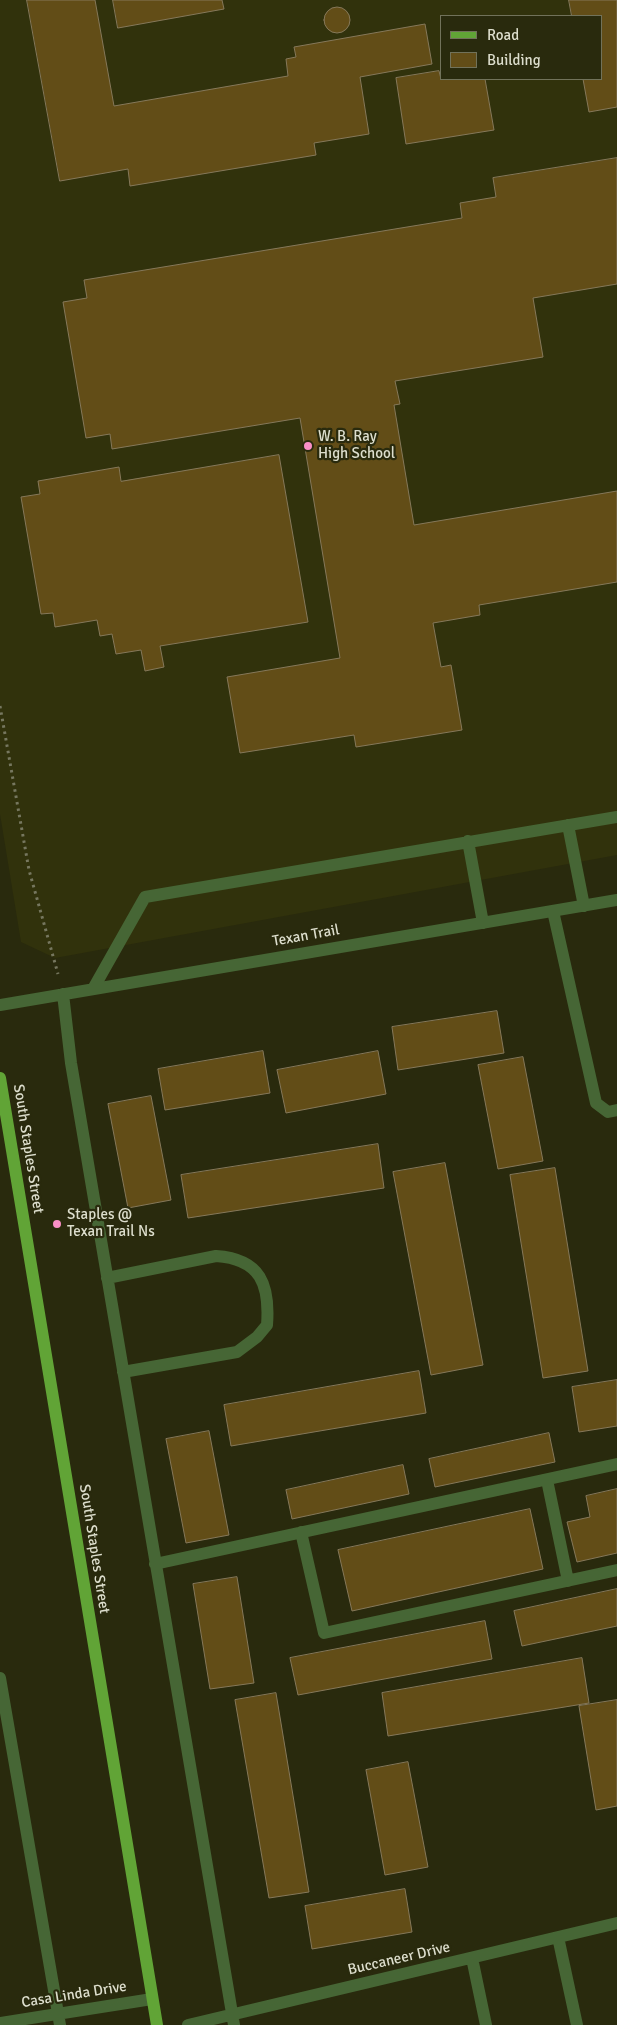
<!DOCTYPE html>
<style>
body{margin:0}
#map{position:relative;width:617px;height:2025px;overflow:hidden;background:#292a0d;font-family:Signika,sans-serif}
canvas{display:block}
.legend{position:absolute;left:440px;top:15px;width:162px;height:65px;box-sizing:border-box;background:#292a0d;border:1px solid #71725a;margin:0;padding:6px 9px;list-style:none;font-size:15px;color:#dddecd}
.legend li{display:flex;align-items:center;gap:10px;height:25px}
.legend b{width:25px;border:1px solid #71725a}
</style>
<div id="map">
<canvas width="617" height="2025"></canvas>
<ul class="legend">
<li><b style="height:6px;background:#61a436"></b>Road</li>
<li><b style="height:14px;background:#624d17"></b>Building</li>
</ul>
</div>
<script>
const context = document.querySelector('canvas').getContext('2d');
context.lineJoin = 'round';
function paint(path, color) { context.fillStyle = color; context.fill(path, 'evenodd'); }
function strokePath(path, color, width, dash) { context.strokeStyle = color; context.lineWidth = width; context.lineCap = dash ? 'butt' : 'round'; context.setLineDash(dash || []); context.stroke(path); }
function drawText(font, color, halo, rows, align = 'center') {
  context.font = font + ' Signika,sans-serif'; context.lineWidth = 4.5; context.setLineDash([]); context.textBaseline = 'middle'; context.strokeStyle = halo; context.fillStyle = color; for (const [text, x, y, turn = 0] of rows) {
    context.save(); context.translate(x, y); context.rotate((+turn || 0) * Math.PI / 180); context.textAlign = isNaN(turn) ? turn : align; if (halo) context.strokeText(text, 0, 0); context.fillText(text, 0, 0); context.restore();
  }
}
const built = new Path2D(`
 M0 0H617V855L55 958 21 942 0 814ZM441 16H601V79H441Z`);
const building = new Path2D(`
 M27 0H95L114 106 288 76 286 59 296 57 294 47 425 24 432 64 360 77 369 134 314 143 316 155 130 186 128 169 60 181Z
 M113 0H222L224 9 118 28Z
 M569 0H617V107L589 112 583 79H601V16H572Z
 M324 20a13 13 0 1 1 26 0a13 13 0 1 1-26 0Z
 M439 71 441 79H485L494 130 406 144 396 78Z
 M617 158V284L533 298 543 357 395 381 400 404 394 405 414 525 617 491V582L479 605 480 615 433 623 441 667 451 665 462 730 356 747 354 735 240 753 227 677 340 658 300 418 112 449 110 434 86 438 63 302 87 298 84 280 462 218 460 203 496 197 493 178Z
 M279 455 308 622 160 646 164 667 145 671 141 650 116 654 112 634 100 636 97 620 55 627 53 613 41 614 21 497 40 494 38 481 119 467 121 481Z
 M497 1011 504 1053 398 1070 392 1027Z
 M263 1051 270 1093 165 1110 158 1069Z
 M378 1051 386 1094 286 1113 277 1070Z
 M523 1057 543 1161 498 1169 478 1065Z
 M151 1096 171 1200 128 1208 108 1104Z
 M378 1144 384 1188 188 1218 181 1175Z
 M445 1163 483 1365 431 1375 393 1172Z
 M555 1168 588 1371 543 1378 510 1175Z
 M419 1371 426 1413 231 1446 224 1405Z
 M617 1380V1426L579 1432 572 1387Z
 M209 1431 229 1535 186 1543 166 1439Z
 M549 1433 555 1462 435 1487 429 1459Z
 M403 1465 409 1494 292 1519 286 1490Z
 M617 1489V1553L577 1562 567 1522 590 1517 586 1496Z
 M530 1509 543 1569 352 1611 338 1550Z
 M237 1577 254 1683 210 1689 193 1584Z
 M617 1589V1626L522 1646 514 1611Z
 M485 1621 492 1659 298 1695 290 1658Z
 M582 1658 589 1703 388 1736 382 1693Z
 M276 1693 309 1892 269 1898 235 1700Z
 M617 1700V1806L596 1810 579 1706Z
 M408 1762 428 1867 385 1875 366 1770Z
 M405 1889 412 1932 312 1949 305 1906Z`);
const path = new Path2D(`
 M0 706 29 870 58 974`);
const minor = new Path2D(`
 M568 825 584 906
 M468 841 483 923
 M553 911 596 1103 608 1112 617 1110
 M93 989 145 897 617 817
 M63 994 71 1063 234 2025
 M0 1005 617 900
 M107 1278 216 1256C261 1259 270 1285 267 1325L257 1337 237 1352 123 1372
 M547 1480 568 1581
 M301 1532 324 1633 617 1570
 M155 1564 617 1464
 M0 1678 60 2025
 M558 1937 577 2025
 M472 1958 486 2025
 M0 2023 152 1999
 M188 2025 617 1923`);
const major = new Path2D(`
 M0 1078 157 2025`);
const markers = [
 [308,446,5,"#fa8fc6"],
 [57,1224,5,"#fa8fc6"]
];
const poiNames = [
 ["W. B. Ray",318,437],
 ["High School",318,454],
 ["Staples @",67,1215],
 ["Texan Trail Ns",67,1232]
];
const streetNames = [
 ["Texan Trail",306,936,-10],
 ["South Staples Street",28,1149,81],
 ["South Staples Street",94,1549,81],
 ["Buccaneer Drive",399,1959,-13],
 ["Casa Linda Drive",74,1995,-9]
];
paint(built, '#31320c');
paint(building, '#624d17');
strokePath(building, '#85785a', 1);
strokePath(path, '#76775f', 3, [2.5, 4]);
strokePath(minor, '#466635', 12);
strokePath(major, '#61a436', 12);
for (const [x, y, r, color] of markers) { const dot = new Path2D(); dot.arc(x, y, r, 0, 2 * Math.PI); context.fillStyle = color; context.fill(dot); strokePath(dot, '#292a0d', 2); }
drawText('15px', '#dddecd', '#292a0d', poiNames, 'left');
drawText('15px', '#dddecd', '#292a0d', streetNames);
</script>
